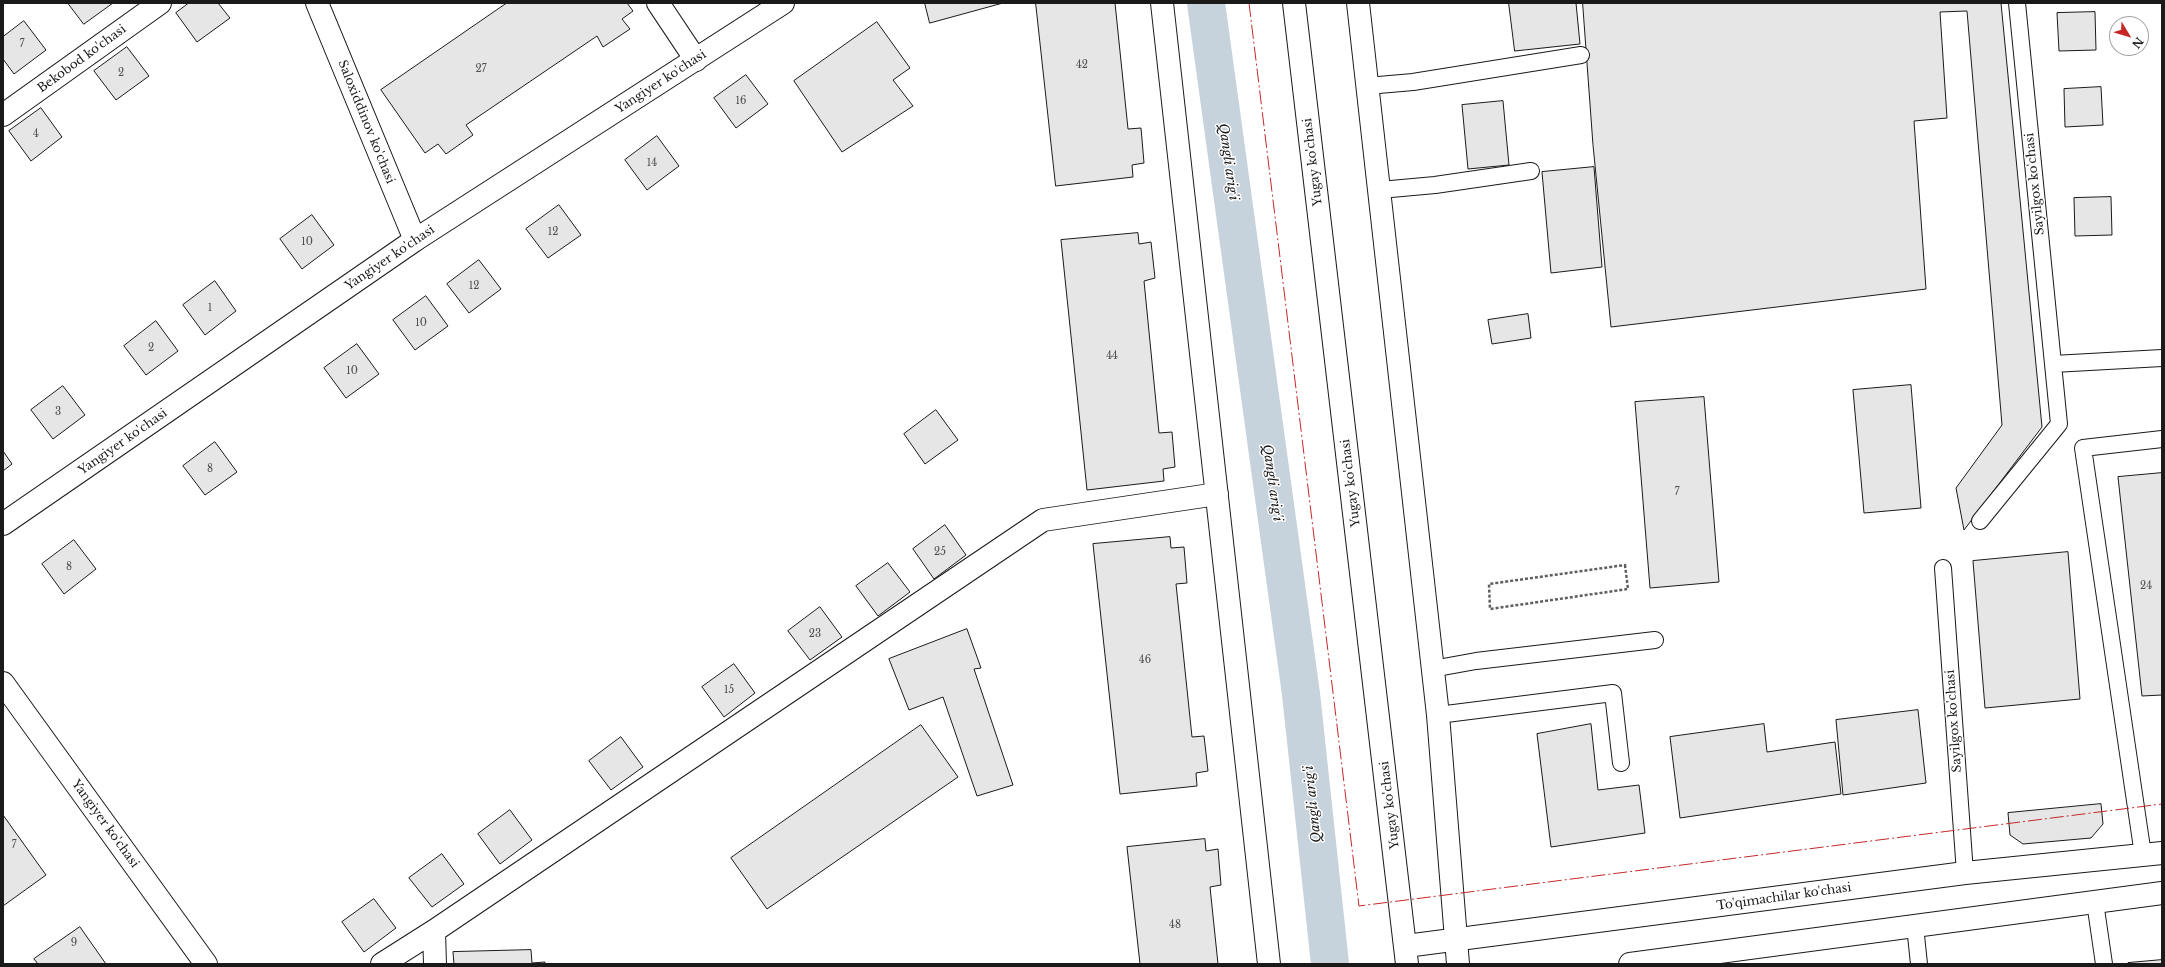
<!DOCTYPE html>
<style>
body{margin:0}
#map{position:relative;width:2165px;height:967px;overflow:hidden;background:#fff;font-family:"Libre Baskerville",serif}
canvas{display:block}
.frame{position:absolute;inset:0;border:4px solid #1a1a1a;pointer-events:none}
.north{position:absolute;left:2109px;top:16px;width:40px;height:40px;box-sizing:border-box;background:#fff;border:1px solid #a3a3a3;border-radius:50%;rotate:128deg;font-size:11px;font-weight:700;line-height:16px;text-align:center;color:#1a1a1a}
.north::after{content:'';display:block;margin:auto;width:14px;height:18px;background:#c62828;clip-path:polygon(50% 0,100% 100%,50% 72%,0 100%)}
</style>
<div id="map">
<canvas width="2165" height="967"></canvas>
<div class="frame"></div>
<div class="north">N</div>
</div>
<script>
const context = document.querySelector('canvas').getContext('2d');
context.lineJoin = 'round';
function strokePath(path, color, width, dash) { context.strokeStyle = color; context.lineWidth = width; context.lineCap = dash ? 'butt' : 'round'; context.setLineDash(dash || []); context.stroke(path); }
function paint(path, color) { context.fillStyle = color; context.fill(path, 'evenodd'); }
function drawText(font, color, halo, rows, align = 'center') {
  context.font = font + ' "Libre Baskerville",serif'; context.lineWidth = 3; context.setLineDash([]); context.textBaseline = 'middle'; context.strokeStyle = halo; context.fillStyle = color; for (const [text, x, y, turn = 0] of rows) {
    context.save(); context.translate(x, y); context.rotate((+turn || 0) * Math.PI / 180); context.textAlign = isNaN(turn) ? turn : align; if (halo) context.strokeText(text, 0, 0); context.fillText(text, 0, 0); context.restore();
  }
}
const canal = new Path2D(`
 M1206 3 1301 694 1330 964`);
const building = new Path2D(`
 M68 3H113L84 24Z
 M189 3H218L230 18 197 42 176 13Z
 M507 3H627L633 11 622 19 630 29 603 47 597 36 466 125 473 135 446 154 438 144 425 153 381 90Z
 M925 3H1003L930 23Z
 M1036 3H1115L1128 129 1141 128 1144 163 1132 165 1133 177 1056 186Z
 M1509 3H1576L1580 44 1515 51Z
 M1583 3H2001L2042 427 1964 530 1956 488 2002 425 1967 11 1940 12 1947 118 1914 121 1926 289 1611 327 1593 145Z
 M2095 12 2096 50 2059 51 2057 13Z
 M24 21 46 50 14 74 3 59V37Z
 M877 22 910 68 893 80 913 106 842 152 794 81Z
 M127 47 149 76 116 100 94 71Z
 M746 75 768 104 736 128 714 98Z
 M2101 87 2103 125 2065 127 2064 89Z
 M1503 101 1509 165 1468 169 1462 105Z
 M41 108 62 137 31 161 9 131Z
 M657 136 679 166 647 190 625 160Z
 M1594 167 1602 267 1551 273 1542 172Z
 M2111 197 2112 235 2075 236 2074 198Z
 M559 205 581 235 548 258 526 229Z
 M312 215 334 245 302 269 280 239Z
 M1138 233 1139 244 1151 242 1155 278 1144 281 1159 433 1172 432 1175 467 1163 469 1164 481 1087 490 1061 240Z
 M479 260 501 289 469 313 447 284Z
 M215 281 236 311 205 335 183 305Z
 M426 296 448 326 415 350 393 320Z
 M1528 314 1531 338 1492 344 1488 320Z
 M156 321 178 351 146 375 124 346Z
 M357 344 379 374 346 398 324 368Z
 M1911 385 1921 508 1864 513 1853 390Z
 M63 386 85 415 53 439 31 410Z
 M1704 397 1719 582 1650 588 1635 402Z
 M936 410 958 440 925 464 904 434Z
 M215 442 237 472 205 495 183 466Z
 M3 451 12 464 3 471Z
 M2162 473V695L2142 696 2118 477Z
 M945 525 966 555 934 579 913 549Z
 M1170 537 1171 548 1184 547 1187 583 1176 584 1192 737 1204 736 1208 771 1196 773 1197 786 1120 794 1093 544Z
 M74 540 96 569 64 594 42 564Z
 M2068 552 2080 699 1985 708 1973 561Z
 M888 563 910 592 878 616 856 586Z
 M820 607 842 637 810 660 788 631Z
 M967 629 981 668 974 669 1013 785 977 796 943 697 909 710 889 659Z
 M734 664 755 693 724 717 702 687Z
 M1918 710 1926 783 1843 795 1836 720Z
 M1591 724 1598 790 1639 785 1645 833 1551 847 1537 734Z
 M1764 724 1767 752 1835 742 1841 794 1680 818 1670 737Z
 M921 725 958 777 767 909 731 858Z
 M621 737 643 767 611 790 589 761Z
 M2101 804 2103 824 2091 838 2023 844 2010 835 2008 813Z
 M510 810 532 840 500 864 478 834Z
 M3 815 46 875 3 906Z
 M1205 839 1206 851 1218 849 1221 885 1210 887 1218 964H1140L1127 847Z
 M442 854 464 884 432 907 409 878Z
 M374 899 396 928 364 952 342 922Z
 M80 927 106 964H38L34 959Z
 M531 950 532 963 545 962V964H454L453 952Z
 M2162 960V964H2128V963Z`);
const path = new Path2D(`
 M1625 565 1628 589 1490 609 1489 584Z`);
const service = new Path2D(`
 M1367 86 1413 82 1581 55
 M1380 190 1435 185 1531 171
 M2053 364 2162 358
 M1980 521 2059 424 2017 3
 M1943 568 1965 873
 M1432 669 1476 661 1655 640
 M1438 715 1613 693 1621 763
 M2143 855 2083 448 2162 439
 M2095 902 2104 964
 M1915 926 1919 964`);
const minor = new Path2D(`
 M317 3 415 240
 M658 3 696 60
 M1162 3 1269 964
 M3 115 160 3
 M3 683 206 964
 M382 964 434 931
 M435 964 434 931 1043 520 1217 494`);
const tertiary = new Path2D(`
 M3 524 415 240 783 3`);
const secondary = new Path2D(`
 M1294 3 1407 964
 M1358 3 1438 715 1458 964
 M1406 946 1965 873 2162 853
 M1630 964 2162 893`);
const power = new Path2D(`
 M1249 3 1359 906 2162 804`);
const numberNames = [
 ["7",22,44],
 ["42",1082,65],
 ["27",481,69],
 ["2",121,73],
 ["16",741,101],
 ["4",36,134],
 ["14",652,163],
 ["12",553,232],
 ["10",307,242],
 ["12",474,286],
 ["1",210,308],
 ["10",421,323],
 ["2",151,348],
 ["44",1112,356],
 ["10",352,371],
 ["3",58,412],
 ["8",210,469],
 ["7",1677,492],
 ["25",940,552],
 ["8",69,567],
 ["24",2146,586],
 ["23",815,634],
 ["46",1145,660],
 ["15",729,690],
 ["7",14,845],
 ["48",1175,925],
 ["9",74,943]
];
const streetNames = [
 ["Bekobod ko'chasi",82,59,-36],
 ["Yangiyer ko'chasi",661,82,-33],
 ["Saloxiddinov ko'chasi",366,122,68],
 ["Yugay ko'chasi",1313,162,-97],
 ["Sayilgox ko'chasi",2035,184,-96],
 ["Yangiyer ko'chasi",390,258,-34],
 ["Yangiyer ko'chasi",123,442,-35],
 ["Yugay ko'chasi",1351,483,-97],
 ["Sayilgox ko'chasi",1954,721,-94],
 ["Yugay ko'chasi",1390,805,-97],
 ["Yangiyer ko'chasi",105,824,54],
 ["To'qimachilar ko'chasi",1784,897,-8]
];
const waterNames = [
 ["Qangli arig'i",1228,162,82],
 ["Qangli arig'i",1272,483,82],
 ["Qangli arig'i",1313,804,-96]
];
strokePath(canal, '#c6d2dc', 38);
paint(building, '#e6e6e6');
strokePath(building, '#1a1a1a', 1);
strokePath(service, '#1a1a1a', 18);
strokePath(minor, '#1a1a1a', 24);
strokePath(tertiary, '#1a1a1a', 24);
strokePath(secondary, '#1a1a1a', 24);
strokePath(path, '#5f5f5f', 2.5, [3, 2]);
strokePath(service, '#fff', 16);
strokePath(minor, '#fff', 22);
strokePath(tertiary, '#fff', 22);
strokePath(secondary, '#fff', 22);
strokePath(power, '#c62828', 1, [14, 3, 2, 3]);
drawText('10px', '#4d4d4d', null, numberNames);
drawText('12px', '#1a1a1a', '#fff', streetNames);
drawText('italic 13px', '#1a1a1a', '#fff', waterNames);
</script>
